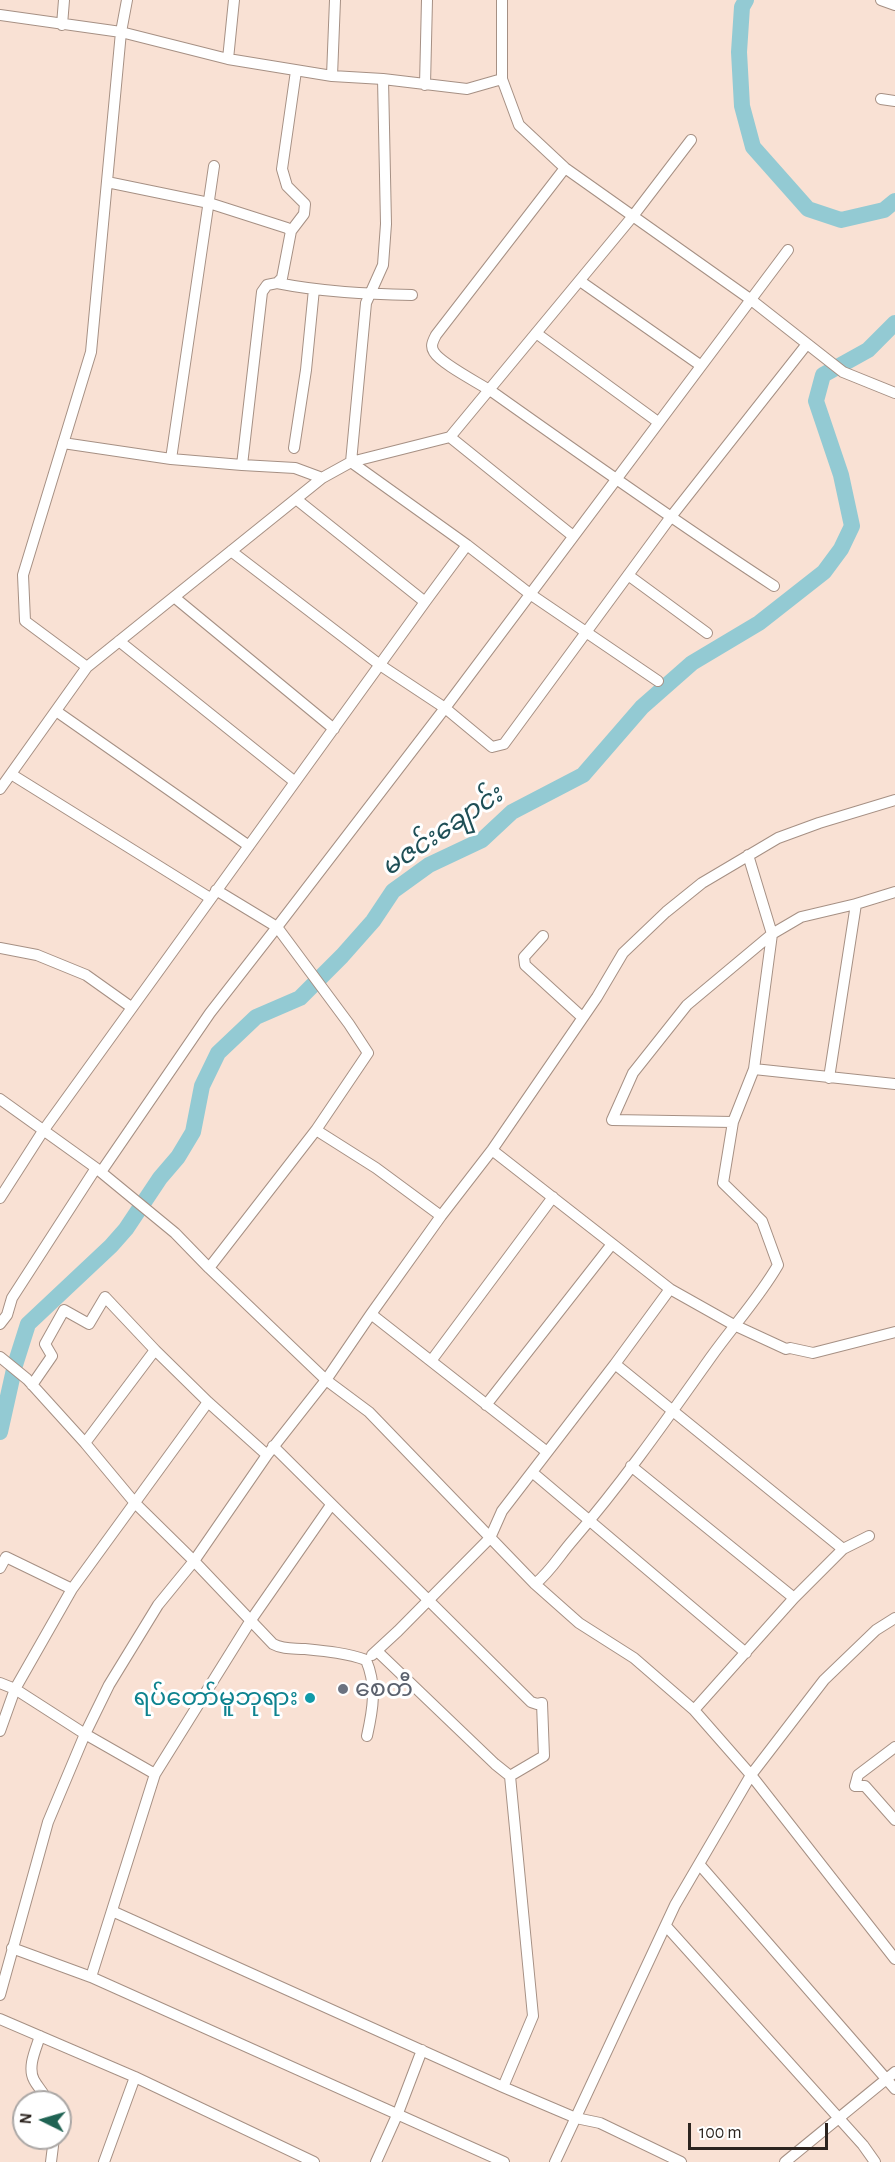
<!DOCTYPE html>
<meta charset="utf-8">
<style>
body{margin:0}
#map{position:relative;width:895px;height:2162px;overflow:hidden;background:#f9e1d4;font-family:"Alegreya Sans",sans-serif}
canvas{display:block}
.north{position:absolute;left:12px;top:2090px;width:60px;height:60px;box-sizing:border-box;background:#fff;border:2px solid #aba7a5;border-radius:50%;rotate:275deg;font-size:16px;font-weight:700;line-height:24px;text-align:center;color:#2c241f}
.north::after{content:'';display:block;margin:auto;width:21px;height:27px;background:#1f6353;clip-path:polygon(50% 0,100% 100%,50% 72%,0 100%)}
.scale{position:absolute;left:688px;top:2123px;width:140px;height:27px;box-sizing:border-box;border:3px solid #2c241f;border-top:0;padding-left:8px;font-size:18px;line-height:21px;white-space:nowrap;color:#2c241f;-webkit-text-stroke:4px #fff;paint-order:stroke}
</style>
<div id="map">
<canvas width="895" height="2162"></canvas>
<div class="north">N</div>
<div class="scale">100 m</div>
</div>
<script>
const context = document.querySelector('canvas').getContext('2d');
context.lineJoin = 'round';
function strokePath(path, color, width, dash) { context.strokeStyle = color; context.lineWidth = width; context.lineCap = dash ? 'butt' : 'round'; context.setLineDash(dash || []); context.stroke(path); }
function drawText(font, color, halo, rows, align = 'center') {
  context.font = font + ' "Alegreya Sans","Noto Sans Myanmar",sans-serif'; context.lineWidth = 6; context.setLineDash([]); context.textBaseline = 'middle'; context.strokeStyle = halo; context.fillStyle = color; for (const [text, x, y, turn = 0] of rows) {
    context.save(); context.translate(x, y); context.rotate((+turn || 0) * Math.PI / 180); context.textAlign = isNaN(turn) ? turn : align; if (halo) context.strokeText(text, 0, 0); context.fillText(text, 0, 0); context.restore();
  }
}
const river = new Path2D(`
 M746 0 742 7 739 52 742 106 753 147 808 209 841 220 884 210 895 201
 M0 1432 15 1365 28 1324 111 1246 126 1229 160 1178 178 1157 193 1132 202 1086 218 1053 256 1017 300 998 342 956 373 921 393 891 429 865 482 840 512 812 583 775 642 707 692 663 759 623 824 572 841 549 852 526 841 475 816 401 823 375 868 350 895 323`);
const minor = new Path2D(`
 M127 0 121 32 91 352 23 575 25 621 87 667 322 478 351 462 450 437 633 216 691 140
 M502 0V79L519 125 565 168 750 299 843 372 895 393
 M881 0 895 5
 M0 15 121 32 228 59 332 76 383 79 467 89 502 79
 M62 25 64 0
 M228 59 234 0
 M332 76 335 0
 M383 79 386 224 383 265 366 303 351 462 467 545 530 594 658 681
 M425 85 427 0
 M881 99 895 101
 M565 168 436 335C433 341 430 346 434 352 441 364 481 384 494 393 587 459 679 524 774 586
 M107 182 209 203 287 228 291 231
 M580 281 700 365
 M277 283C322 292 367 294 412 295
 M536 333 658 422
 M450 437 573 536
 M63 443 171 459 242 465 262 292 267 285 277 283 282 278 291 231 304 214 305 204 287 186 282 169 296 71
 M294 448 306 370 314 289
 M171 459 214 166
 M242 465 295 468 322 478
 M231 551 380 665 445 708 492 747 504 744 670 518 807 344
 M628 575 707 633
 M174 597 334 729
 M425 602 467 545
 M119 641 295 782
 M56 711 249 846
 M11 774 210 898
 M0 789 87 667
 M543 936 524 957 525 965 582 1017
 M0 948 37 955 86 975 131 1007
 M754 1069 895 1084
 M829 1078 856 904
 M0 1099 96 1168 175 1233 209 1268 326 1380 369 1412 535 1584 579 1623 634 1658 694 1710
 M733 1122 612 1120 633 1073 687 1005 772 934 801 917 856 904 895 892
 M316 1130 376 1168 441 1216
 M492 1150 670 1289 615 1364 843 1549 794 1598 694 1710 751 1775 895 1959
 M101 1172 210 1013 277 927 216 890
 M0 1198 43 1131 425 602 296 499
 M209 1268 316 1130 368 1053 349 1024 277 927 445 708 788 250
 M670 1289 734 1325 786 1349 790 1348 813 1353 895 1332
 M371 1314 547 1452
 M0 1324 7 1315 12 1298 96 1168
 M0 1357 27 1379 85 1443 135 1503 194 1561 273 1644C284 1650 294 1648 305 1649 325 1651 347 1653 366 1660 377 1686 373 1709 367 1736
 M431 1361 553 1197
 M32 1385 52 1356 45 1344 64 1310 89 1324 105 1297 155 1350
 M486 1405 612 1244
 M85 1443 155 1350 208 1402 267 1455
 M273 1446 531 1702 537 1704 542 1703 544 1756 510 1776
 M631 1466 794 1598
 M532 1472 746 1653
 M331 1505 251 1620 155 1774 91 1977 504 2162
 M843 1549 869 1536
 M0 1568 6 1557 72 1589
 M535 1584C551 1571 559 1556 573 1540 623 1482 667 1419 711 1357 733 1326 759 1298 778 1265L762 1221 723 1183 733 1122 754 1069 772 934 748 855
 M377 1651 495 1764 510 1776 533 2016 503 2087
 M372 1655 398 1631 490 1538 502 1511 615 1364
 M0 1683 15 1689 85 1734 155 1774
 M0 1731 15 1689 72 1589 208 1402
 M895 1747 858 1775 855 1786H865L895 1820
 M699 1864 895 2089
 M112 1911 503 2087 576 2118 600 2123 681 2162
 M666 1926 863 2145 875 2162
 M12 1948 91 1977
 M0 1995 48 1822 85 1734 109 1685 158 1605 194 1561 267 1455 326 1380 371 1314 441 1216 492 1150 597 997 623 953 666 912 702 883 778 838 819 823 895 800
 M0 2019 135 2077 314 2162
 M40 2036C36 2049 27 2067 34 2080 38 2088 45 2093 47 2102
 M51 2162 54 2138
 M104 2162 135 2077
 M376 2162 398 2113 422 2050
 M555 2162 675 1905 751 1775 824 1680 876 1630 895 1618
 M785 2162 895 2072`);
const markers = [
 [343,1689,6,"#6b7280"],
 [310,1698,6,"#0f9aa8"]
];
const worshipNames = [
 ["စေတီ",355,1689]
];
const cultureNames = [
 ["ရပ်တော်မူဘုရား",298,1698]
];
const waterNames = [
 ["မဇင်းချောင်း",442,831,-34]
];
strokePath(river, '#93cad3', 16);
strokePath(minor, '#a69084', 12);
strokePath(minor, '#fff', 10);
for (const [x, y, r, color] of markers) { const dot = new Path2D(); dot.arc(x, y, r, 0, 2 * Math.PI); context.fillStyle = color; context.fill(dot); strokePath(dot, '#fff', 2); }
drawText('24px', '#5b616d', '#fff', worshipNames, 'left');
drawText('24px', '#0d838f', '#fff', cultureNames, 'right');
drawText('italic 26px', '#1f4f56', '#fff', waterNames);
</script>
